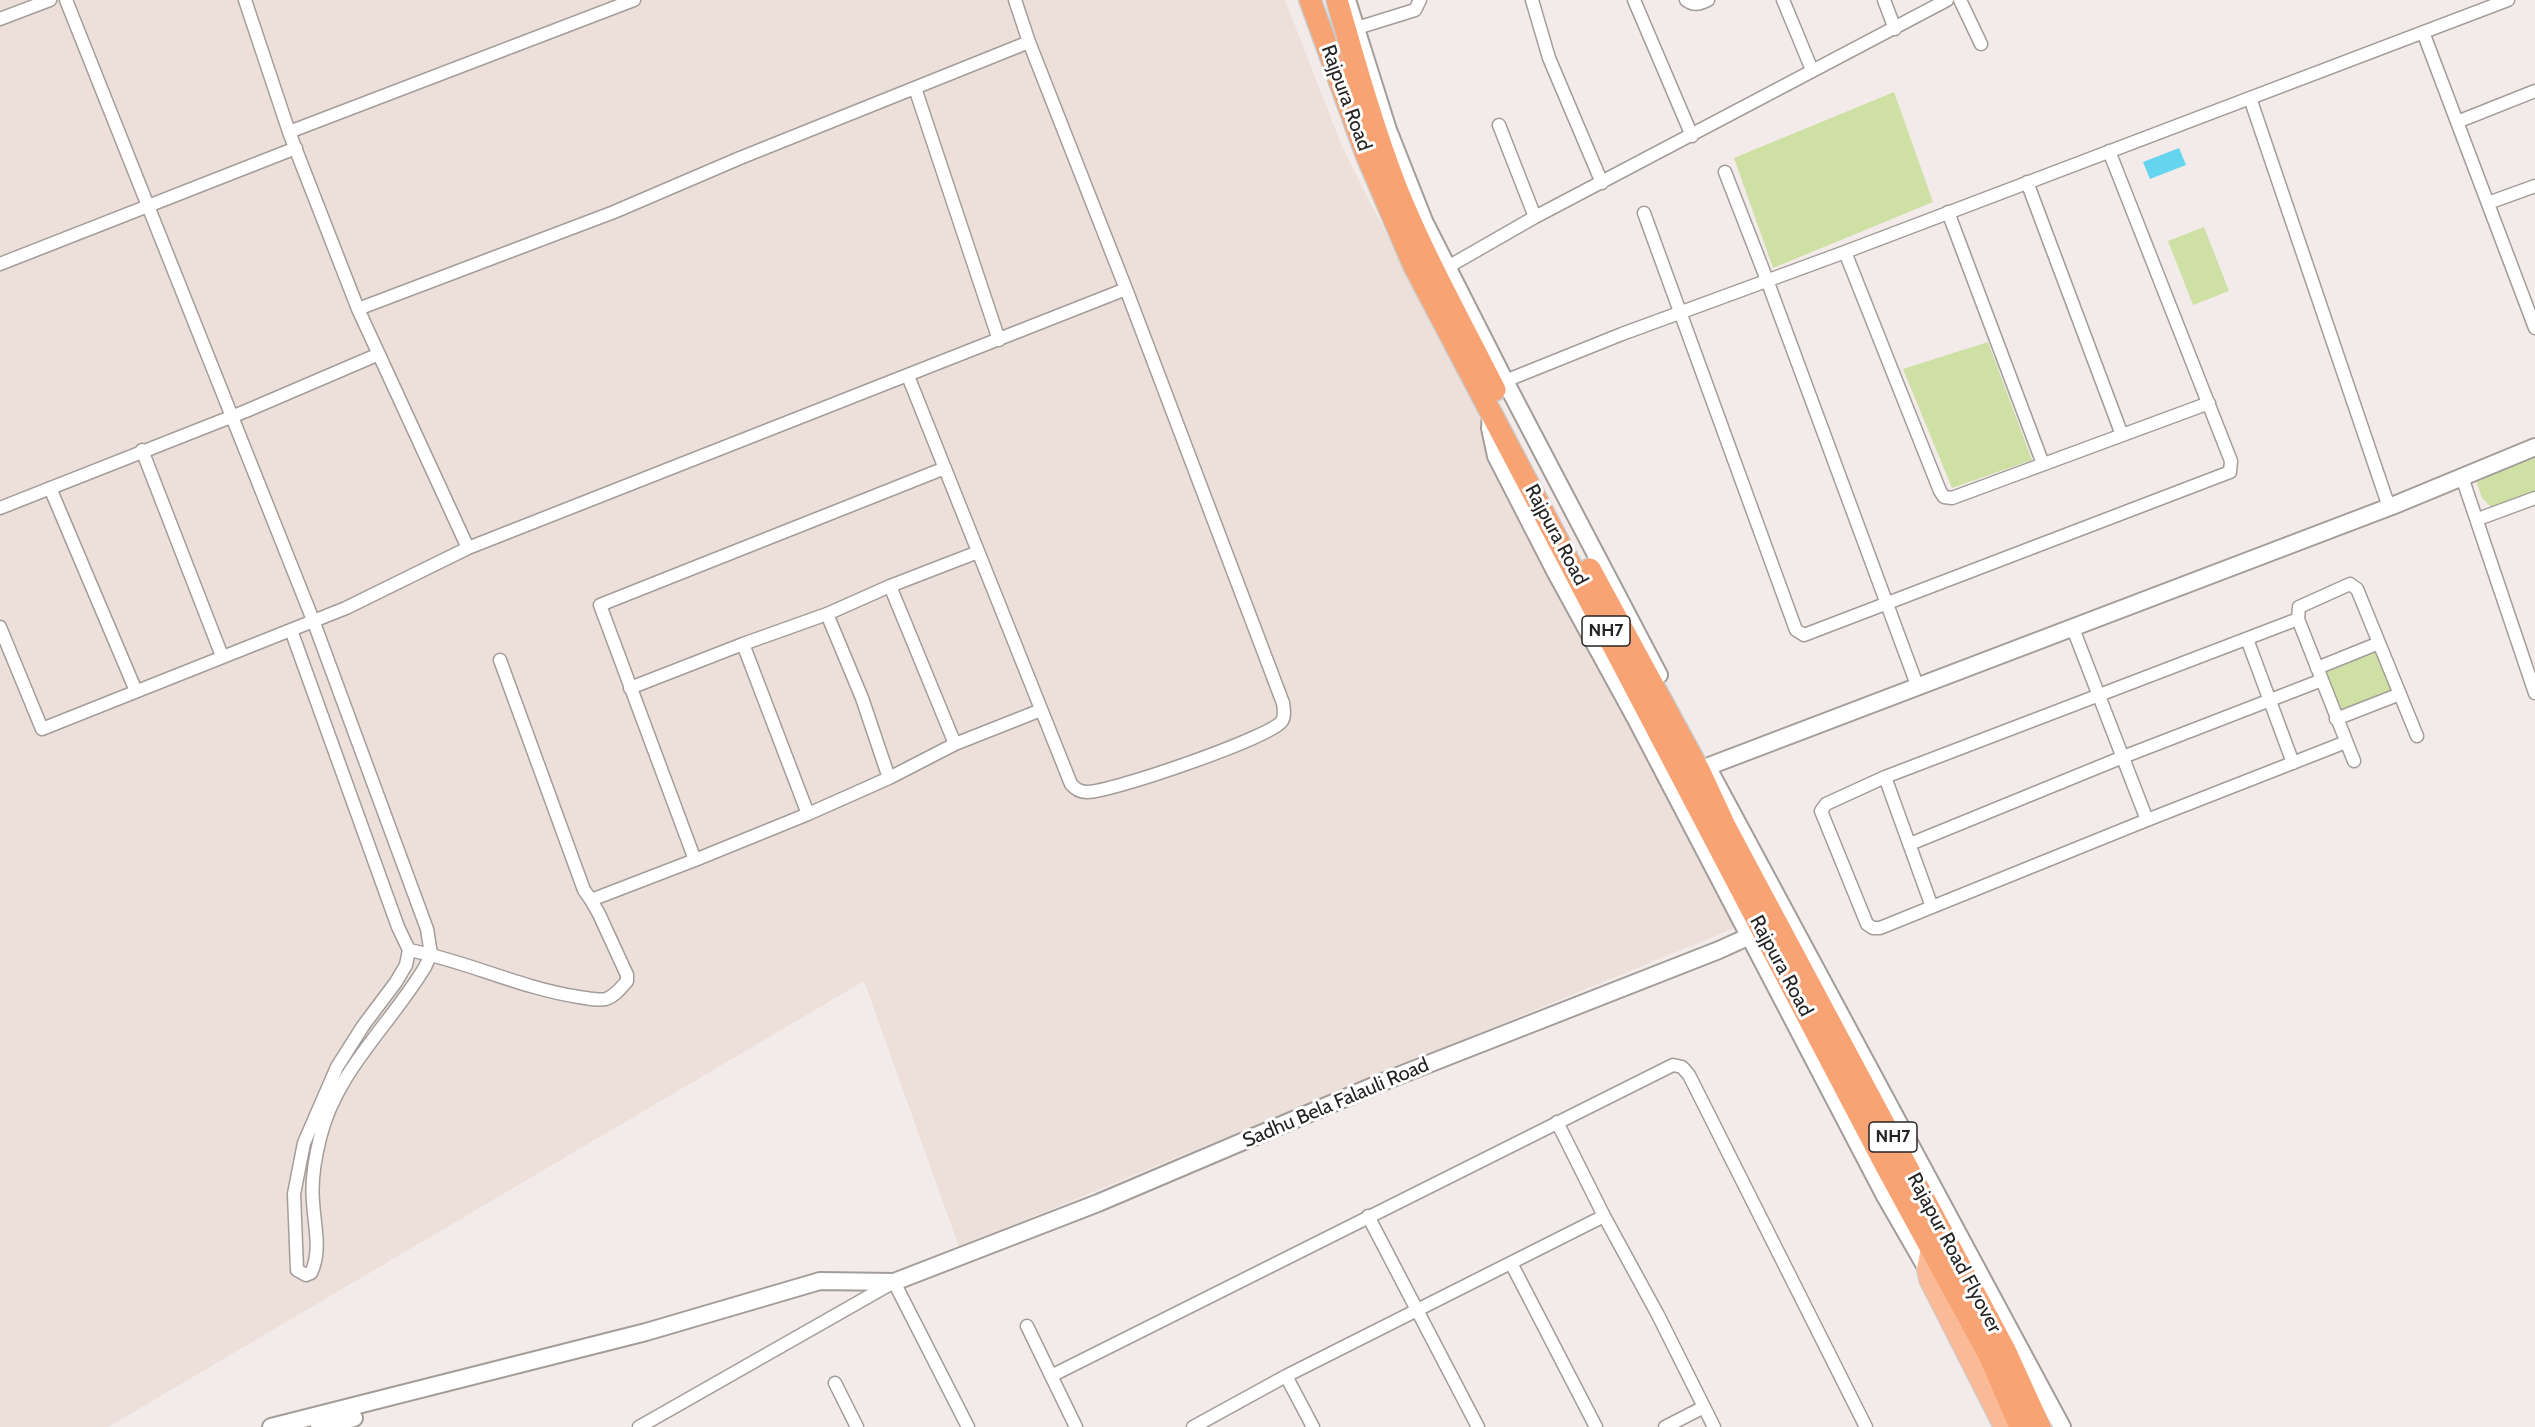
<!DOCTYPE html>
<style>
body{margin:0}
canvas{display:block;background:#f2ebe9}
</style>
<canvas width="2535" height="1427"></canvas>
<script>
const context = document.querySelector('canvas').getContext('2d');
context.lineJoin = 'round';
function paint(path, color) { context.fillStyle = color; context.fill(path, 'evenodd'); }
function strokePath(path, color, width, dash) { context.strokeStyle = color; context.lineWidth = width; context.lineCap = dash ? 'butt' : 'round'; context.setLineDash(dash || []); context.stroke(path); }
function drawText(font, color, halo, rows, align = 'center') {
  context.font = font + ' Cabin,sans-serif'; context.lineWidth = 6; context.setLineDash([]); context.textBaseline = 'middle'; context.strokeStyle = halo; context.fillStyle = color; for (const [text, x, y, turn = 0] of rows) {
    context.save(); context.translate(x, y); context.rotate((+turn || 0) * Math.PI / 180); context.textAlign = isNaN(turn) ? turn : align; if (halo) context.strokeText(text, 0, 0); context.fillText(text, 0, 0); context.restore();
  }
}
const built = new Path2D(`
 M0 0H1285L1343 149 1739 926 959 1247 864 981 108 1427H0Z`);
const green = new Path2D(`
 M1894 92 1933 202 1773 268 1734 158Z
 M2204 227 2229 291 2193 305 2168 241Z
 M1988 342 2032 460 1952 488 1903 369Z
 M2535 457V492L2492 508 2482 498 2476 480Z
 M2377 649 2393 687 2391 692 2340 713 2325 673Z`);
const water = new Path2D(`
 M2179 148 2186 165 2150 179 2143 162Z`);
const minor = new Path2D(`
 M66 0 313 620 427 929 431 954 425 967C391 1024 336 1071 320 1138 315 1158 311 1180 313 1201 314 1225 322 1250 311 1273L306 1275 297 1270 294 1194 304 1143 337 1067 363 1026 396 982 406 965 409 950 398 927 291 630
 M245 0 289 132 358 309 468 548 1126 289 1029 42
 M1532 0 1549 58 1602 183
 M1634 0 1692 136
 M1686 0C1694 6 1700 4 1708 0
 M1783 0 1812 70
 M1884 0 1895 29
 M1960 0 1981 44
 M0 19 50 0
 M1357 28 1415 10 1420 0
 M2423 32 2535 328
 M915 88 999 340
 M2250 98 2389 507
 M2457 122 2535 91
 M1499 125 1535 217
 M289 132 634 0
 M1725 172 1767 280 1917 685
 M2027 182 2122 435
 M2488 203 2535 186
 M1948 212 2043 464
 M1644 213 1796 630 1804 635 2230 472 2231 461 2109 151
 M1845 252 1940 491 1944 497 1952 498 2209 403
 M0 264 296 148
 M1446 268 1535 217 1947 0
 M358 309 614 212 740 158 1029 42 1015 0
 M908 376 1071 784C1075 789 1080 792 1087 792 1109 793 1272 737 1282 721 1285 716 1284 710 1283 703L1126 289
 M1505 381 1622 334 1845 252 2508 0
 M142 450 222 656
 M945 468 600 605 695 860 808 814 889 778 955 744 1041 710
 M2462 477 2535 693
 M50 488 136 691
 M0 508 246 411 379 354
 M2478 519 2535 498
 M890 586 955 744
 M827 614 862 698 889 778
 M2298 619 2354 761
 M2072 626 2147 820
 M0 627 42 729 346 608 468 548
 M2247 639 2293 763
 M743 644 808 814
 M500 660 584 890 591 900
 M2317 668 2379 643
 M630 688 743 644 827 614 890 586 978 552
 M2336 719 2400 694
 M2346 742 2147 820 1880 928H1873L1867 924 1821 811 1826 804 1885 777 2298 619 2299 607 2350 584 2357 589 2417 736
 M1885 777 1932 907
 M1910 844 2123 757 2322 680
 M409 950C467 961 520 988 579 997 587 998 598 1001 606 999 615 996 621 988 627 981V975L599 914 591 900 695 860
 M1557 1122 1604 1216
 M1368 1216 1478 1427
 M1511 1263 1596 1427
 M1027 1326 1076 1427
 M1051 1376 1673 1065 1682 1067 1689 1075 1866 1427
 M1286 1376 1604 1216 1658 1315 1714 1427
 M835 1383 857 1427
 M639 1427 894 1282 968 1427
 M1193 1427 1286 1376 1313 1427
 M1665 1427 1704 1407`);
const tertiary = new Path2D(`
 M1347 0 1388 130 1424 221 1505 381 1659 675
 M1491 412 1490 428 1496 456 1556 573 1637 721 1885 1196 1927 1269
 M1709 770 2062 1427
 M1696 771 2392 506 2535 447
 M271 1427 646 1332 820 1281 894 1282 1098 1203 1385 1081 1719 950 1772 926
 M319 1427 354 1418`);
const primary = new Path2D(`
 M1931 1249 1927 1269 1929 1279 2004 1427`);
const trunk = new Path2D(`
 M1310 0 1366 154 1414 266 1887 1168 1990 1357 2020 1427
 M1337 0C1355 62 1372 124 1395 184 1423 255 1461 322 1495 390
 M1590 569 1699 770 1725 826 2006 1352 2040 1427`);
const shields = [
 [1606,631,48],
 [1893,1137,48]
];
const shieldNames = [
 ["NH7",1606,631],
 ["NH7",1893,1137]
];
const streetNames = [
 ["Rajpura Road",1346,98,70],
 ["Rajpura Road",1556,535,62],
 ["Rajpura Road",1781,966,62],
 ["Sadhu Bela Falauli Road",1336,1103,-23],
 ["Rajapur Road Flyover",1954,1253,62]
];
paint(built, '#eddfd9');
paint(green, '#cee0a3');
paint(water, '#65d5ef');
strokePath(minor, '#a39d9a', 15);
strokePath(tertiary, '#a39d9a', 20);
strokePath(primary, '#cbcaca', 22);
strokePath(trunk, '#cbcaca', 24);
strokePath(minor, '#fff', 12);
strokePath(tertiary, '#fff', 16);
strokePath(primary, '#faba97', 20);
strokePath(trunk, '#f8a374', 21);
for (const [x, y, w] of shields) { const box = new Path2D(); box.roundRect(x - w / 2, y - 15, w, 30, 4.5); context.fillStyle = '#fff'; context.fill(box); strokePath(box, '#262423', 1.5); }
drawText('bold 18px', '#262423', null, shieldNames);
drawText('20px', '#262423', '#fff', streetNames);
</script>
